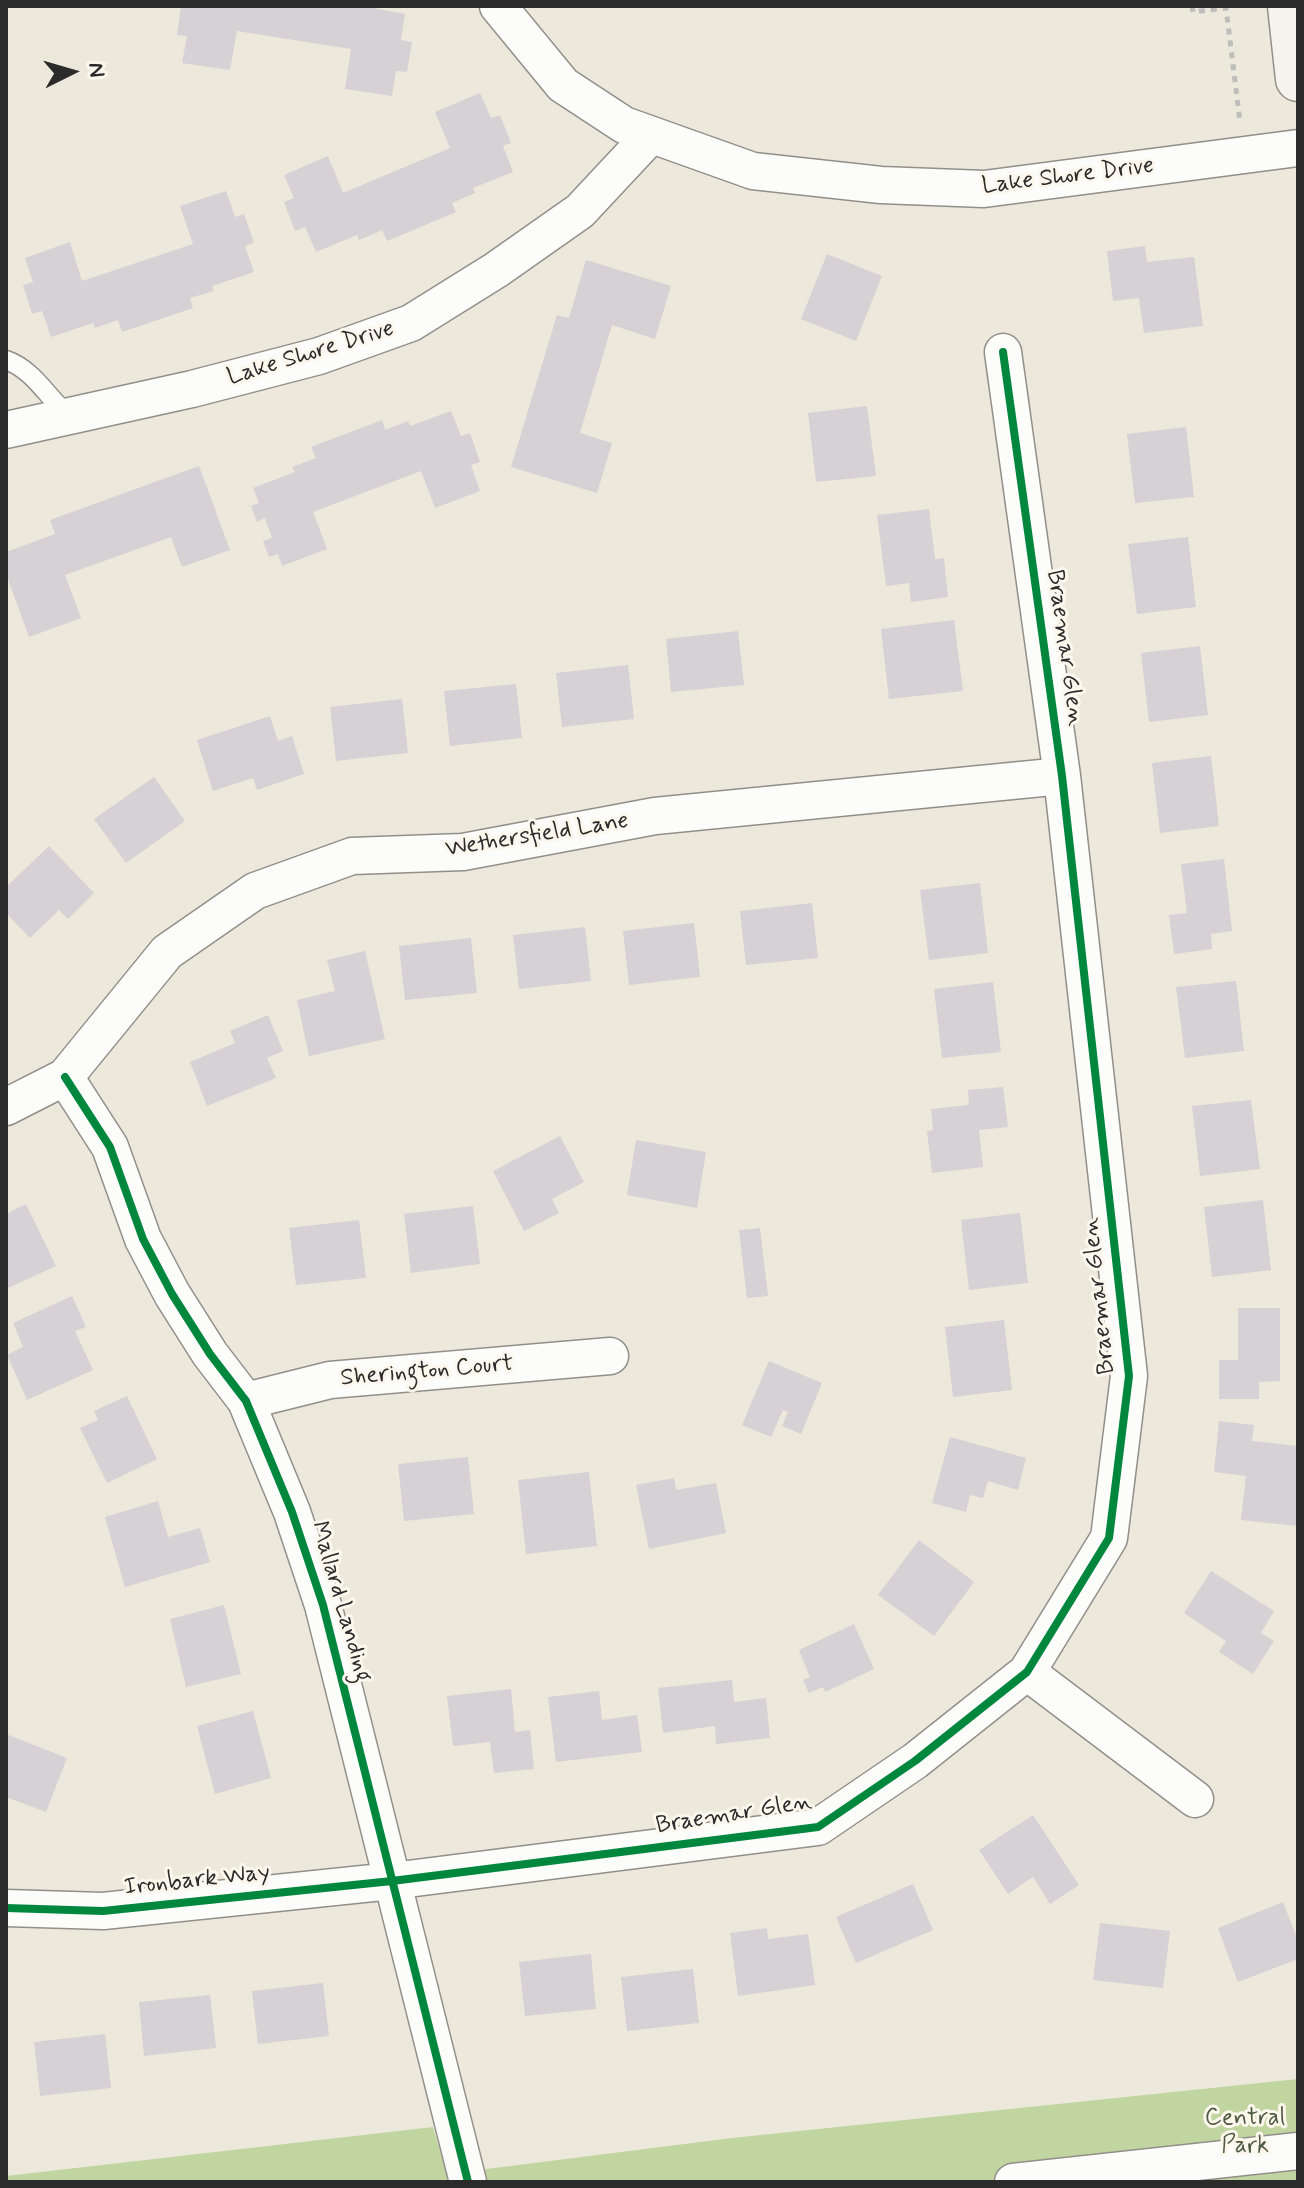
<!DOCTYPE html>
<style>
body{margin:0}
#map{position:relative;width:1304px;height:2188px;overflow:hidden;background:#ede8dc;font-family:Mynerve,sans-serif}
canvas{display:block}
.frame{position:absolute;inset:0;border:8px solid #2b2b2b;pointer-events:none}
.north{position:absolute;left:32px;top:32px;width:80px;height:80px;-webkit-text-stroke:6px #fbf7ec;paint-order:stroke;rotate:85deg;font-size:22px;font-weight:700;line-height:32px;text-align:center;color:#2b2b2b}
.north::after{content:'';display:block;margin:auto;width:28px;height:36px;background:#2b2b2b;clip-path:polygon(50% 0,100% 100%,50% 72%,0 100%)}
</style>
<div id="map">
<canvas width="1304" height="2188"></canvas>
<div class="frame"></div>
<div class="north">N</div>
</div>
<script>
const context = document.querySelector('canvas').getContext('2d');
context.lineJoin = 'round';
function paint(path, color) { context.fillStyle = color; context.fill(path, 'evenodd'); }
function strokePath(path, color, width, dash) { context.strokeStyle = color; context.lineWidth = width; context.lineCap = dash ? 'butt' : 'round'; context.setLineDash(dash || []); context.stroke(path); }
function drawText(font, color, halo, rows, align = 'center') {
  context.font = font + ' Mynerve,sans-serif'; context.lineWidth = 6; context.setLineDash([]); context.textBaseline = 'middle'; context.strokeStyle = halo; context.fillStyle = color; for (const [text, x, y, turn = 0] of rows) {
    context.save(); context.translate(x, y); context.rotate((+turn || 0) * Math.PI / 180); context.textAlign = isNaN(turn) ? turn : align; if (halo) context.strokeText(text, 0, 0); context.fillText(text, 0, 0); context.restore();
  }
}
const green = new Path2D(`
 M1298 2079V2182H6V2176L433 2127 447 2174 732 2138Z`);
const building = new Path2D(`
 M181 6H362L405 14 401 40 412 42 407 72 396 71 392 96 345 89 351 49 237 31 230 70 182 63 187 36 177 35Z
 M480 93 491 118 500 115 511 143 503 146 513 172 473 188 475 193 452 203 456 212 387 241 382 230 359 240 357 235 316 252 305 227 295 231 284 202 294 198 284 175 328 156 343 193 450 148 435 112Z
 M226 191 235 217 244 214 254 243 245 246 254 272 212 286 214 291 190 298 193 308 122 332 118 320 95 328 93 323 51 337 42 311 32 314 23 285 33 282 25 258 70 242 82 281 193 244 180 206Z
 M1145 246 1147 262 1194 257 1203 326 1144 333 1139 298 1113 301 1107 251Z
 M827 254 882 276 856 341 801 319Z
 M586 260 671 286 655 339 612 325 580 433 612 443 597 493 511 467 557 315 569 318Z
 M867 406 876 476 816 482 808 413Z
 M451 411 461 436 470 433 480 462 471 465 480 491 435 508 421 471 313 512 327 549 282 566 278 554 269 557 263 541 272 538 265 518 257 522 251 506 259 503 253 488 295 472 292 467 316 458 311 447 382 420 385 430 408 421 410 426Z
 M1186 427 1194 497 1135 503 1127 434Z
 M199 466 230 550 182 567 171 537 65 575 81 618 29 637 6 574V552L55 534 50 520Z
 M929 509 935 559 944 558 948 597 911 602 909 583 886 586 877 515Z
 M1188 537 1196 607 1137 614 1128 544Z
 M954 620 963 691 889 699 881 629Z
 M738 631 744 685 671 692 666 639Z
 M1200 646 1208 715 1149 722 1141 653Z
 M628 665 634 719 562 727 556 673Z
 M516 684 522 738 450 746 444 691Z
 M402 699 408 753 336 761 330 707Z
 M270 716 278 741 292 736 304 774 257 790 253 778 213 791 197 740Z
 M1211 756 1219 826 1160 833 1152 763Z
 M154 777 185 821 126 863 94 819Z
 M49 846 94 893 68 919 59 910 30 938 6 913V887Z
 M1224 859 1232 931 1211 934 1212 949 1174 954 1169 915 1187 913 1181 864Z
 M980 883 988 953 929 960 920 890Z
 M812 903 818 958 746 965 740 911Z
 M694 923 700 977 629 985 623 931Z
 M585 927 591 981 519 989 513 935Z
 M471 938 477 993 405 1000 399 946Z
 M365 951 385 1039 309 1056 297 1000 335 991 327 960Z
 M1236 981 1244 1051 1185 1058 1176 987Z
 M993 982 1001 1052 942 1058 934 989Z
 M268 1015 283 1051 267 1058 276 1078 207 1106 190 1062 235 1043 230 1031Z
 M1003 1087 1008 1127 979 1130 983 1167 932 1173 927 1131 933 1130 931 1109 969 1105 968 1090Z
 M1251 1100 1260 1169 1200 1176 1192 1106Z
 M560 1136 584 1182 552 1199 559 1213 524 1231 493 1171Z
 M636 1140 706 1152 697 1208 627 1195Z
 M1263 1200 1271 1270 1212 1277 1204 1207Z
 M26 1204 56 1266 6 1289V1214Z
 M473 1206 480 1264 411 1273 404 1214Z
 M1020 1213 1028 1283 969 1290 961 1220Z
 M359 1220 366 1278 296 1285 289 1228Z
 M760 1228 768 1296 747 1298 739 1230Z
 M72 1296 86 1327 75 1331 93 1370 27 1400 7 1355 23 1347 13 1323Z
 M1238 1308H1280V1381L1259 1382V1399H1219V1360H1238Z
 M1004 1320 1012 1390 953 1397 945 1327Z
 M769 1361 822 1383 801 1434 782 1426 788 1412 783 1410 771 1437 742 1425Z
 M127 1396 157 1459 107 1483 80 1428 98 1420 94 1411Z
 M1219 1421 1254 1425 1252 1441 1298 1446 1297 1526 1241 1520 1246 1476 1214 1472Z
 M950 1437 1026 1458 1018 1490 988 1481 983 1498 970 1495 966 1512 932 1503Z
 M468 1457 474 1514 404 1521 398 1464Z
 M589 1472 597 1546 526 1554 518 1480Z
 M674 1478 676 1490 716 1483 726 1533 649 1549 636 1485Z
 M158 1501 168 1537 200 1528 210 1562 125 1587 105 1517Z
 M919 1540 974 1582 934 1636 878 1595Z
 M1211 1571 1274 1611 1261 1633 1274 1641 1253 1674 1219 1652 1226 1641 1184 1613Z
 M224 1605 241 1674 186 1687 170 1619Z
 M854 1624 874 1669 825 1692 823 1687 809 1693 803 1680 810 1677 799 1650Z
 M732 1680 734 1702 766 1698 770 1738 716 1744 715 1726 663 1733 658 1688Z
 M511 1689 515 1732 530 1730 534 1769 494 1773 490 1742 453 1746 447 1696Z
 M599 1691 602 1720 637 1715 642 1752 556 1762 548 1697Z
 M253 1711 271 1778 215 1794 197 1726Z
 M6 1734 67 1758 46 1812 6 1797Z
 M1033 1815 1079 1885 1050 1904 1033 1877 1008 1894 979 1850Z
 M913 1884 933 1930 856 1963 836 1917Z
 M1283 1902 1298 1941V1959L1238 1982 1218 1928Z
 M1100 1923 1170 1931 1163 1988 1093 1980Z
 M767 1928 768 1939 808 1934 815 1985 738 1996 730 1933Z
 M591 1954 596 2009 525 2016 519 1962Z
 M693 1969 699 2023 627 2031 621 1977Z
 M323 1983 329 2036 258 2044 252 1991Z
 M210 1995 216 2048 144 2056 139 2002Z
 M105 2034 111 2088 40 2096 34 2042Z`);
const path = new Path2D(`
 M1192 6 1193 12 1226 8 1240 122`);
const lane = new Path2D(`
 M6 360C34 370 47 397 69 416`);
const street = new Path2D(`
 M498 6 563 85 624 125 753 171 881 185 984 189 1298 148
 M6 430 192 389 319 356 411 323 496 270 580 211 651 135
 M65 1077 110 1147 143 1239 172 1294 210 1354 246 1401 292 1512 323 1605 468 2182
 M6 1107 65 1077 167 952 255 891 352 856 463 852 655 816 1062 776
 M246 1401 330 1380 610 1356
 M1027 1672 1195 1799
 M6 1908 103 1911 392 1881 818 1827 915 1761 1027 1672 1109 1538 1129 1376 1062 776 1003 352
 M1013 2182 1298 2151`);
const secondary = new Path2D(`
 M1290 6 1298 79`);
const cycleway = new Path2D(`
 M65 1077 110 1147 143 1239 172 1294 210 1354 246 1401 292 1512 323 1605 468 2182
 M6 1908 103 1911 392 1881 818 1827 915 1761 1027 1672 1109 1538 1129 1376 1062 776 1003 352`);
const streetNames = [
 ["Lake Shore Drive",1068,177,-7],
 ["Lake Shore Drive",311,354,-17],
 ["Braemar Glen",1064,648,82],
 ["Wethersfield Lane",537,836,-9],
 ["Braemar Glen",1100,1296,-96],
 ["Sherington Court",427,1372,-5],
 ["Mallard Landing",340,1602,74],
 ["Braemar Glen",734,1815,-9],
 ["Ironbark Way",197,1881,-6]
];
const parkNames = [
 ["Central",1245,2119],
 ["Park",1245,2147]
];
paint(green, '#c1d5a1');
paint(building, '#d5d1d4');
strokePath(lane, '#928f8a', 21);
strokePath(street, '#928f8a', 39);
strokePath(secondary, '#928f8a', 47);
strokePath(path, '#bdbdbb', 5, [6, 6]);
strokePath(lane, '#fcfcfa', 18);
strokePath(street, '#fcfcfa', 36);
strokePath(secondary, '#f6f3ef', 44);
strokePath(cycleway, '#00873e', 8);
drawText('24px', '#2b2b2b', '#fbf7ec', streetNames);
drawText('24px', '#4d5940', '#fbf7ec', parkNames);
</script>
